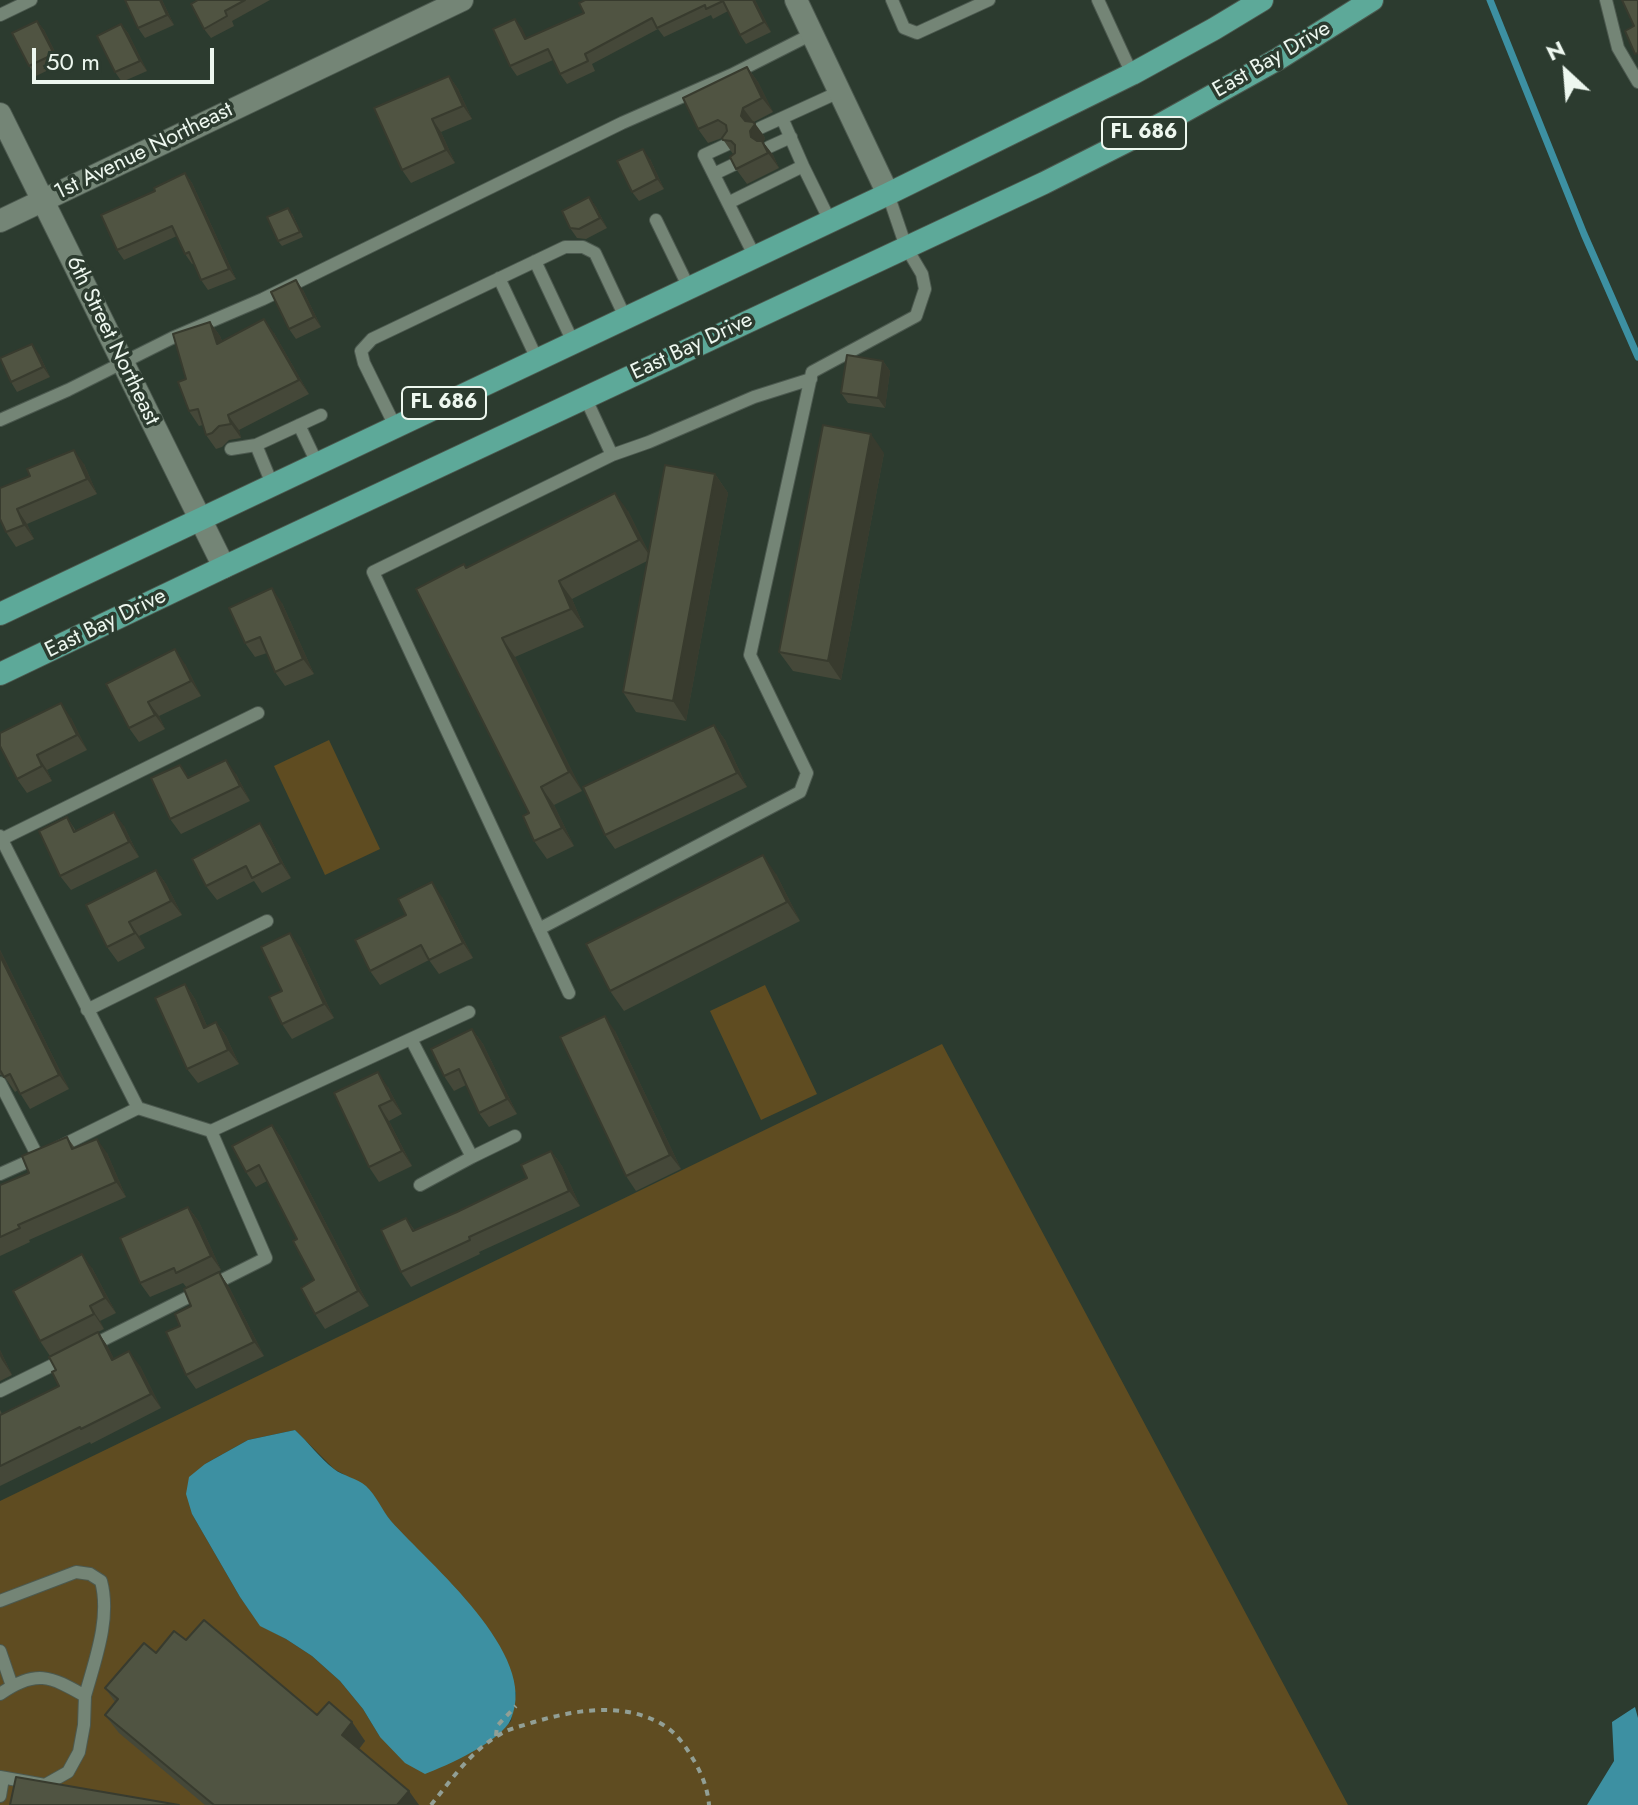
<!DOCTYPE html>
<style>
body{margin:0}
#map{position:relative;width:1638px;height:1805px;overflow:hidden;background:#2c3b2f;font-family:Jost,sans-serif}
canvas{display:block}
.north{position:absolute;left:1526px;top:32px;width:80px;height:80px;-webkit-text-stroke:6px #2c3b2f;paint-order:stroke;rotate:334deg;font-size:22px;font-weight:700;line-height:32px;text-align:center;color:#edf7ef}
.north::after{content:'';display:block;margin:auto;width:28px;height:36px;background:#edf7ef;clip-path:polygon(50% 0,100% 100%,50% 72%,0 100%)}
.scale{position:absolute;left:32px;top:48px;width:182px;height:36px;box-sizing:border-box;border:4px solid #edf7ef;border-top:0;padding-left:10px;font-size:24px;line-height:28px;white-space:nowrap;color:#edf7ef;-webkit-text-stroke:6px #2c3b2f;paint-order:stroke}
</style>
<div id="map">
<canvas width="1638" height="1805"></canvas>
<div class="north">N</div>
<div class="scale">50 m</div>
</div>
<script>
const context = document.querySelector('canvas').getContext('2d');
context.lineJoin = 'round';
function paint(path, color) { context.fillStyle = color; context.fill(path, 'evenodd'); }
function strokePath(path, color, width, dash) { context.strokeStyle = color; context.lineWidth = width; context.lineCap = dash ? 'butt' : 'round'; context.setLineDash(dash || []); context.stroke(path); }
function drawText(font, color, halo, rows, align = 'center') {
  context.font = font + ' Jost,sans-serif'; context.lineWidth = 7; context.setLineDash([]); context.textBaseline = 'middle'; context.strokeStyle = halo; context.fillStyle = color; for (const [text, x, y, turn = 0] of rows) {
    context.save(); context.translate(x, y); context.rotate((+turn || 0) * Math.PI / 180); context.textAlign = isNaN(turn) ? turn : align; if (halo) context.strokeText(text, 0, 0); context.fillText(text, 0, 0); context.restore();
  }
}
const green = new Path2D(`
 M329 740 380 849 325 875 274 766Z
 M765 985 817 1094 761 1120 710 1011Z
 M942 1044 1348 1805H0V1501ZM295 1430 334 1469 365 1486 516 1693 511 1721 501 1731 380 1737 363 1709 340 1681 312 1656 286 1639 260 1625 240 1597 192 1514 205 1464 248 1440Z`);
const water = new Path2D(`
 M295 1430C308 1442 320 1458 334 1469 343 1476 357 1478 366 1486 376 1495 382 1510 391 1521 429 1564 540 1654 511 1719 502 1741 446 1766 425 1774L405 1763 380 1737 363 1709 340 1681 312 1656 286 1639 260 1626 240 1597 192 1514 186 1494 189 1477 205 1464 248 1440Z
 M1635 1707 1638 1718V1805H1587L1614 1761 1612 1722Z`);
const stream = new Path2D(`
 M1490 0 1584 234 1638 357`);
const path = new Path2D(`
 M496 1736 497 1726 516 1706
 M431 1805C451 1780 471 1751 499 1735 510 1728 522 1726 534 1722 575 1710 621 1702 660 1723 675 1731 685 1745 693 1759 701 1772 708 1789 709 1805`);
const service = new Path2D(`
 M892 0 904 28 917 33 989 0
 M1098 0 1132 74
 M1606 0 1618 48 1638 82
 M0 15 31 0
 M760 128 782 118
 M728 144 704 155 755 257
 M769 147 791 137
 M714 174 737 163
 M728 203 803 166
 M656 220 689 288
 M830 221 803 166 782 118 839 92
 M535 261 573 342
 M499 278 537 359
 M0 420 68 390 172 338 263 299 622 123 731 75 812 34
 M299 425 317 463
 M395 426 364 363 361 351 372 339 565 247H583L595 253 625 317
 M256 445 272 484
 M231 449 256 445 321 415
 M612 455 649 442 754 397 811 379
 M0 836 138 1108 55 1149
 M2 839 258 713
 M539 929 800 792 807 773 750 655 812 372 916 316 925 289 922 274 906 247 888 194
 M569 993 373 572 612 455 585 397
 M87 1010 267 921
 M411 1039 472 1157 420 1185
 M0 1083 38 1157 0 1174
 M138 1108 211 1131 469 1012
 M472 1157 515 1136
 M89 1347 266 1258 211 1131
 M0 1391 65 1359
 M0 1601 76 1572 90 1574 101 1581C111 1618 95 1660 85 1696
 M0 1651 12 1686
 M0 1694C36 1669 50 1676 85 1696L84 1725 79 1752 68 1772 45 1785 0 1777
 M0 1796 3 1778`);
const minor = new Path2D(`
 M796 0 888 194
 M0 114 224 567
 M0 221 462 0`);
const primary = new Path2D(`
 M0 614 888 194 1132 74 1214 29 1262 0
 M0 674 224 567 1044 183 1163 123 1278 59 1372 0`);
const wall = new Path2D(`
 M125 0H162L174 25 145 38 138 28Z
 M198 0H270L232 21 234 26 211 38 204 29Z
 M755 0 771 32 746 44 740 35 728 11 713 19 711 15 664 37 658 29 592 64 595 71 567 84 560 74 553 60 517 76 510 66 515 19 526 39 584 13 579 3Z
 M37 21 44 30 61 64 36 76 29 66Z
 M121 24 128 33 147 71 122 82 115 72Z
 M747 67 758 82 773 112 754 122 764 136 765 139 763 142 773 155 779 168 747 184 736 169 733 154 722 138 708 143 698 129Z
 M449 76 458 89 472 119 441 132 455 163 411 183 402 170Z
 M650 159 664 189 639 201 632 192Z
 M185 173 192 183 236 279 208 290 201 280 194 263 192 264 185 254 177 236 124 260 117 250 155 191Z
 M589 197 596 207 607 228 586 239 577 238 570 228Z
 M292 213 303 237 282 246 278 241Z
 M303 290 321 327 296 339 289 329Z
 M210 322 220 336 222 341 274 333 309 394 239 430 241 438 229 440 222 447 216 449 206 435 203 425 199 426 189 411 186 379Z
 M39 354 50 377 17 392 11 382Z
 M883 361 890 371 885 408 848 403 841 393Z
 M884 453 841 680 793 671 779 652Z
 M84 464 97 494 27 524 34 539 16 547 6 532 0 519Z
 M715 474 728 493 686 721 636 712 623 692 647 561 572 599 584 627 515 657 582 791 554 805 574 846 547 859 534 841 529 813 467 568 628 511 649 553Z
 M282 603 314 674 285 686 275 672 267 653 255 657 245 643Z
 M185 664 201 696 159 716 165 729 139 742 129 728 106 684Z
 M71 718 87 750 47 770 52 781 27 793 17 779Z
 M714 725 725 740 747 787 615 849 605 835Z
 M180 765 189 778 236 774 250 801 181 834 170 819Z
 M67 817 76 831 124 826 139 857 71 890 60 876Z
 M260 823 270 838 291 878 262 893 254 881 217 900 206 886Z
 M156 870 166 884 182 915 139 936 145 948 118 962 107 947Z
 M776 874 800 921 624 1011 610 991Z
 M442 897 473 958 439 974 429 960 380 985 370 971Z
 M300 947 334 1018 292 1039 282 1024V991Z
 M0 950 69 1089 30 1109 18 1090 15 1092 4 1076 0 1075Z
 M185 984 195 999 207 1026 216 1022 226 1036 239 1064 198 1083 187 1069Z
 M472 1029 483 1044 517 1114 489 1127 479 1113 466 1085 454 1091 444 1076Z
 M615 1031 681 1169 636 1191 626 1176Z
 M388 1087 402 1114 389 1121 412 1166 379 1182 369 1167 334 1093Z
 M272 1125 282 1139 369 1306 325 1329 315 1314 314 1280 297 1239 267 1181 256 1187 246 1172Z
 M67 1137 75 1148 107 1153 126 1197 29 1240 30 1242 0 1256V1185L29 1173Z
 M551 1151 562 1166 580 1206 479 1252 480 1254 411 1287 401 1272 406 1218 415 1231 457 1212 527 1178Z
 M188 1207 199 1222 221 1270 187 1288 183 1283 150 1297 140 1283Z
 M92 1268 116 1313 100 1321 104 1329 50 1356 40 1341Z
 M219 1272 229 1287 264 1356 196 1389 186 1375 180 1326 191 1306Z
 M98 1332 108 1347 114 1359 140 1366 161 1408 91 1444 90 1442 0 1486V1410L2 1414 59 1386 56 1370Z
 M0 1350 12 1375 0 1381Z
 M186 1640 317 1715 352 1722 365 1741 359 1749 419 1805H205L119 1733 105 1715 115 1702 105 1688 156 1653Z`);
const shadedWall = new Path2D(`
 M160 0H162L174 25 167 15Z
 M753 0H755L771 32 764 22Z
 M515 19 522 28 532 49 525 39Z
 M37 21 44 30 61 64 54 54Z
 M121 24 128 33 147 71 140 61Z
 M747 67 758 82 773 112 762 98Z
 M449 76 458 89 472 119 463 106Z
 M743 108 764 136 765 139 763 142 773 155 779 168 768 153 751 137 741 116Z
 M432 119 441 132 455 163 446 150Z
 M643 149 650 159 664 189 657 179Z
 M185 173 192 183 236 279 229 269Z
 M589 197 596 207 607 228 600 218Z
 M296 280 303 290 321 327 314 317Z
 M264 319 274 333 309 394 299 380Z
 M210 322 220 336 228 358 217 344Z
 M32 344 39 354 50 377 43 367Z
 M883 361 890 371 885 408 878 398Z
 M228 415 239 430 241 438 231 424Z
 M871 434 884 453 841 680 828 661Z
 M74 450 84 464 97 494 87 479Z
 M715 474 728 493 686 721 673 701Z
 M615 493 628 511 652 559 639 540Z
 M17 509 27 524 34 539 24 525Z
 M559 581 572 599 584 627 571 609Z
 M272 588 282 603 314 674 303 659Z
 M502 638 515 657 582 791 569 772Z
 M175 649 185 664 201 696 191 681Z
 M148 702 159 716 165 729 155 715Z
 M61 703 71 718 87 750 77 735Z
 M714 725 725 740 747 787 737 773Z
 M37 755 47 770 52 781 42 766Z
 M226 760 236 774 250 801 240 786Z
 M541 787 554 805 574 846 562 828Z
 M114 812 124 826 139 857 129 842Z
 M260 823 270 838 291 878 281 863Z
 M763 855 776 874 800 921 787 902Z
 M156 870 166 884 182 915 171 901Z
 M432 882 442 897 473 958 463 943Z
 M129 922 139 936 145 948 135 933Z
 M290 933 300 947 334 1018 324 1004Z
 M0 950 69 1089 59 1075 0 956Z
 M185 984 195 999 214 1042 204 1028Z
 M605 1016 615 1031 681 1169 670 1155Z
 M216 1022 226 1036 239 1064 228 1050Z
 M472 1029 483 1044 517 1114 507 1099Z
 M378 1072 388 1087 402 1114 392 1100Z
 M379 1106 389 1121 412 1166 402 1151Z
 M272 1125 282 1139 369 1306 358 1291Z
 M97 1139 107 1153 126 1197 116 1182Z
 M551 1151 562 1166 580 1206 569 1191Z
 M188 1207 199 1222 221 1270 211 1256Z
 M82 1254 92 1268 116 1313 105 1298Z
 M219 1272 229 1287 264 1356 254 1342Z
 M90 1306 100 1321 104 1329 94 1314Z
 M98 1332 108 1347 122 1374 112 1360Z
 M0 1350 12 1375 2 1360 0 1356Z
 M129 1351 140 1366 161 1408 151 1394Z
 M352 1722 365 1741 355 1754 342 1735Z
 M409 1791 419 1805H397Z`);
const building = new Path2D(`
 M125 0H160L167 15 138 28Z
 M198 0H245L225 11 227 16 204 29 191 4Z
 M585 0H753L764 22 740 35 723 1 706 9 705 5 657 28 652 18 585 54 588 61 560 74 548 49 510 66 493 29 515 19 525 39 584 13 579 3Z
 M1622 0H1638V53L1635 54 1625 31 1634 26Z
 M37 21 54 54 29 66 12 33Z
 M121 24 140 61 115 72 97 36Z
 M747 67 762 98 743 108 741 116 745 121 753 122 755 124 750 131 751 137 757 141H762L768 153 736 169 730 157 735 153V145L731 141 723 140 722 138 727 131 726 125 718 120 698 129 683 98Z
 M449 76 463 106 432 119 446 150 402 170 374 108Z
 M643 149 657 179 632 192 617 161Z
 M185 173 229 269 201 280 189 252 185 254 172 226 117 250 101 215 155 191 154 188Z
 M589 197 600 218 579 229 570 228 562 211Z
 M288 208 300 232 278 241 267 217Z
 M296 280 314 317 289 329 271 292Z
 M264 319 299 380 228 415 231 424 219 426 212 433 206 435 198 409 189 411 178 382 186 379 173 334 210 322 217 344Z
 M32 344 43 367 11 382 0 358Z
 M847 355 883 361 878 398 841 393Z
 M823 425 871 434 828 661 779 652Z
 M74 450 87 479 17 509 24 525 6 532 0 519V488L30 476 27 469Z
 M665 465 715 474 673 701 623 692Z
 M615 493 639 540 559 581 571 609 502 638 569 772 541 787 562 828 534 841 523 816 529 813 416 589 464 564 466 568Z
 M272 588 303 659 275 672 260 637 245 643 229 608Z
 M175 649 191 681 148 702 155 715 129 728 106 684Z
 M61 703 77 735 37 755 42 766 17 779 0 746V733Z
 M714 725 737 773 605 835 583 787Z
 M226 760 240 786 170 819 151 778 180 765 188 778Z
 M114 812 129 842 60 876 39 831 67 817 74 832Z
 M260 823 281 863 252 878 246 866 206 886 192 859Z
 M763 855 787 902 610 991 586 944Z
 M156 870 171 901 129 922 135 933 107 947 86 905Z
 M432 882 463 943 429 960 421 945 370 971 355 940 406 915 398 899Z
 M290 933 324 1004 282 1024 269 997 282 991 261 947Z
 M0 956 59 1075 20 1094 10 1074 4 1077 0 1070Z
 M185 984 204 1028 216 1022 228 1050 187 1069 155 998Z
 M605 1016 670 1155 626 1176 560 1037Z
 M472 1029 507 1099 479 1113 459 1069 444 1076 431 1049Z
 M378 1072 392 1100 379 1106 402 1151 369 1167 334 1093Z
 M272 1125 358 1291 315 1314 301 1288 314 1280 293 1241 297 1239 259 1165 246 1172 232 1146Z
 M67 1137 72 1149 97 1139 116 1182 18 1225 20 1228 0 1237V1185L29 1173 22 1156Z
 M551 1151 569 1191 469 1237 470 1240 401 1272 381 1230 406 1218 413 1231 457 1212 527 1178 521 1165Z
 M188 1207 211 1256 176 1273 174 1268 140 1283 120 1238Z
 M82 1254 105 1298 90 1306 94 1314 40 1341 13 1291Z
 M219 1272 254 1342 186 1375 166 1332 180 1326 175 1314 191 1306 184 1289Z
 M98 1332 112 1360 129 1351 151 1394 81 1429 80 1427 0 1466V1415L59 1386 52 1372 56 1370 49 1357Z
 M204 1620 317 1715 329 1702 352 1722 342 1735 409 1791 397 1805H214L105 1715 118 1699 105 1688 144 1643 156 1653 174 1631 186 1640Z
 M16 1777 179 1805H10Z`);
const shields = [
 [1144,133,84],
 [444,403,84]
];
const shieldNames = [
 ["FL 686",1144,133],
 ["FL 686",444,403]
];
const streetNames = [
 ["East Bay Drive",1272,60,-30],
 ["1st Avenue Northeast",144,152,-26],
 ["6th Street Northeast",112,341,64],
 ["East Bay Drive",692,347,-25],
 ["East Bay Drive",106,624,-26]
];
paint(green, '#5f4c21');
paint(water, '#3d90a2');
strokePath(stream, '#3d90a2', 7);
strokePath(service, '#4c594f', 14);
strokePath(minor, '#4c594f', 24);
strokePath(primary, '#4c594f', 24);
strokePath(path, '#929f95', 4, [6, 6]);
strokePath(service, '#748576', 12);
strokePath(minor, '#748576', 22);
strokePath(primary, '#5da999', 22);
paint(wall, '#454839');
paint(shadedWall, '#383b2e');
paint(building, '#505442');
strokePath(building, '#383b2e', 2);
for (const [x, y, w] of shields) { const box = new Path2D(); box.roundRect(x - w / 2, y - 16, w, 32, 6); context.fillStyle = '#2c3b2f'; context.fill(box); strokePath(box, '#edf7ef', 2); }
drawText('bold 20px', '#edf7ef', null, shieldNames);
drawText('22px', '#edf7ef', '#2c3b2f', streetNames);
</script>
